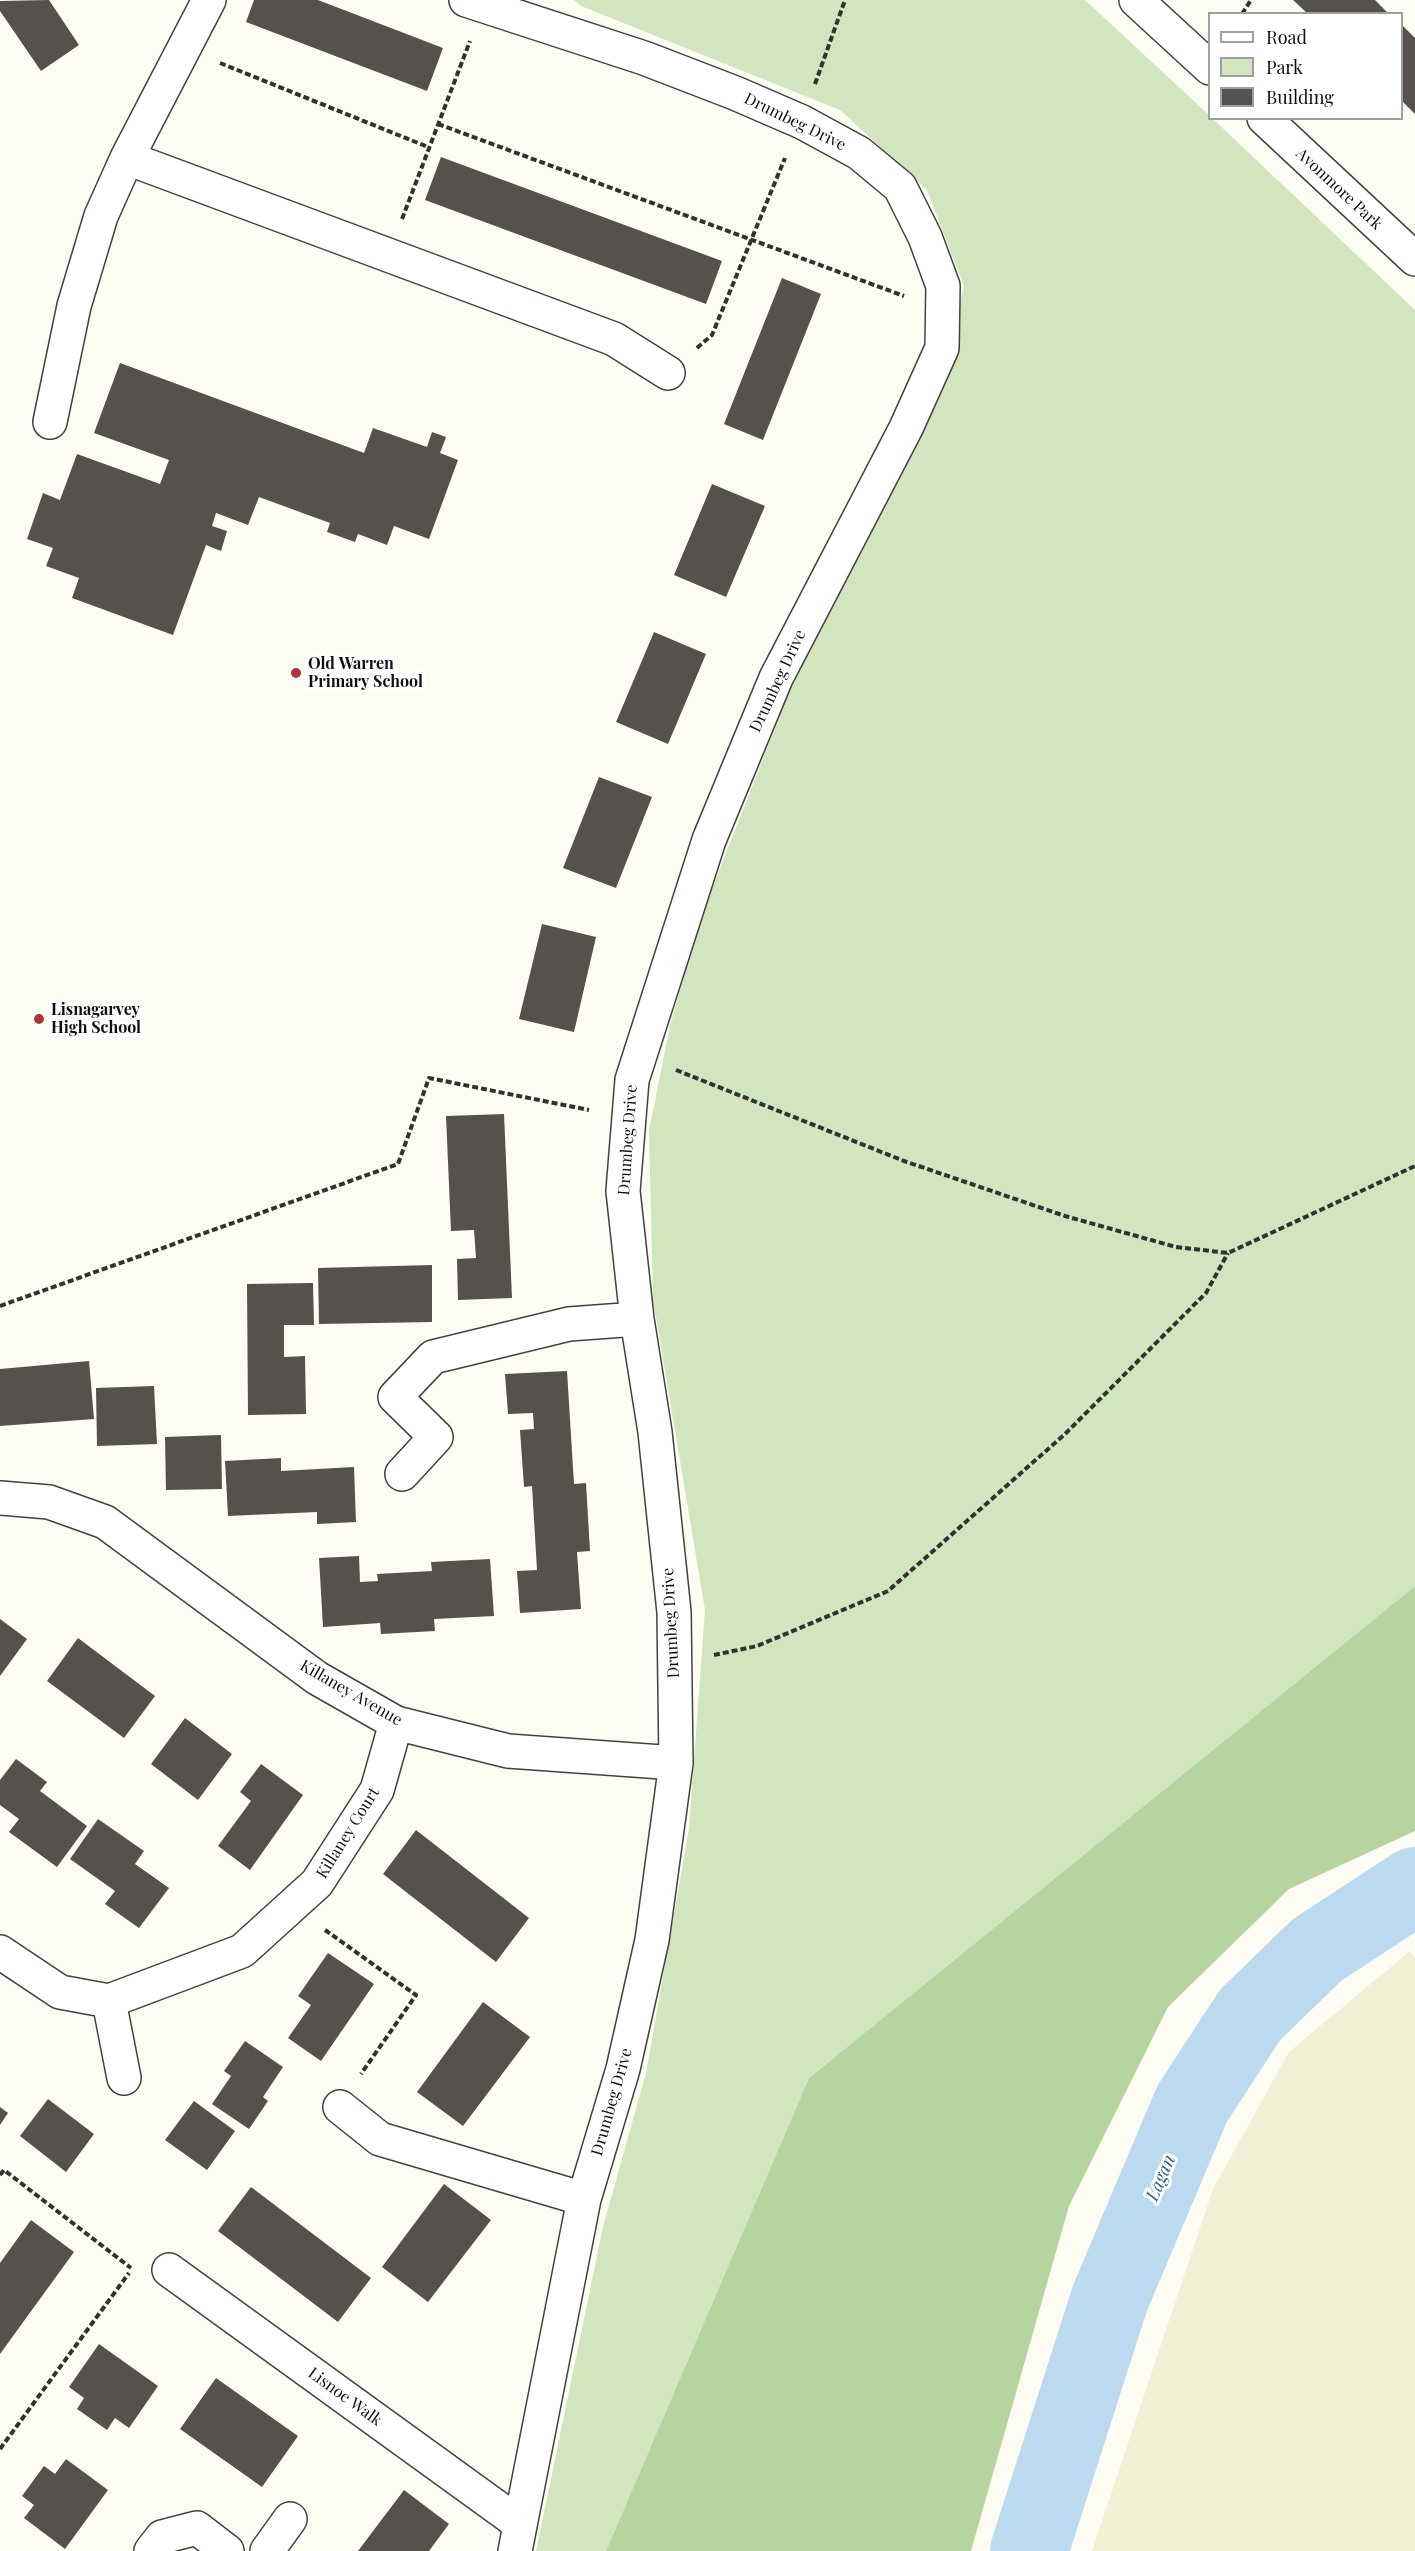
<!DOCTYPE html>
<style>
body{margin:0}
#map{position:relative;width:1415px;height:2551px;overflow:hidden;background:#fdfcf2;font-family:"Playfair Display",serif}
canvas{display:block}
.legend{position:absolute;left:1208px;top:12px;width:195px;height:108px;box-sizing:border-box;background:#fff;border:2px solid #9f9f9f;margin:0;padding:8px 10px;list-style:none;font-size:18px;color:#0f0f0f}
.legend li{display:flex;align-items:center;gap:12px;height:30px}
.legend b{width:30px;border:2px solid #9f9f9f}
</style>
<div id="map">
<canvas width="1415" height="2551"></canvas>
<ul class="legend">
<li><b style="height:8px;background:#fff"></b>Road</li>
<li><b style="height:16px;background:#d1e5bf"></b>Park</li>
<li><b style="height:16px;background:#56514c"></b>Building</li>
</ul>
</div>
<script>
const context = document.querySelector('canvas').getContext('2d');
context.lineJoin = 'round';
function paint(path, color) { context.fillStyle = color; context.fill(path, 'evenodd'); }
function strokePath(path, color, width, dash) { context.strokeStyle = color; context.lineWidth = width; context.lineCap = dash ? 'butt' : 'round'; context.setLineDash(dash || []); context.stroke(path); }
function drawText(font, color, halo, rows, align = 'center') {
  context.font = font + ' "Playfair Display",serif'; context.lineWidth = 6; context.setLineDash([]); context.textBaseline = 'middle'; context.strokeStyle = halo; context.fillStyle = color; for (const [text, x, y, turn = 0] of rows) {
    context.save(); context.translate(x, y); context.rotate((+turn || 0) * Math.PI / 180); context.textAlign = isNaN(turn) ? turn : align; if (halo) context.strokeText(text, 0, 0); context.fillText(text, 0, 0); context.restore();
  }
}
const farmland = new Path2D(`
 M1410 1951 1415 1958V2551H1092L1213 2189 1289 2052Z`);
const green = new Path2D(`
 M574 0H1085L1209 115 1210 118 1213 119 1415 310V1586L809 2078 606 2551H536L603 2227 646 2073 689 1829 705 1610 653 1299 649 1131 670 1026 700 919 800 665 939 399 964 286 927 190 840 110 581 6Z`);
const forest = new Path2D(`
 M1415 1586V1831L1289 1889 1168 2007 1069 2206 971 2551H606L809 2078Z`);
const river = new Path2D(`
 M1029 2551 1110 2298 1192 2104 1250 2015 1317 1950 1415 1886`);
const building = new Path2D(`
 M49 0 79 45 41 71 0 11V1Z
 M254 0H318L443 48 427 91 246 22Z
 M1293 0H1375L1389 14H1308Z
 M1402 25 1415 38V114L1402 101Z
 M441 157 722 261 706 304 425 200Z
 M782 278 821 294 763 440 724 424Z
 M120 363 364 453 373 428 427 447 432 432 446 437 440 453 458 460 429 539 394 526 387 545 358 534 355 542 327 532 330 523 259 497 248 525 216 513 212 526 227 531 221 551 206 545 173 635 72 598 79 578 46 566 53 548 27 539 43 493 60 500 77 454 160 484 169 460 94 433Z
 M712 484 765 506 726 597 674 575Z
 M654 632 706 654 668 744 616 722Z
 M599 777 652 797 616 888 563 868Z
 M542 924 596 937 574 1032 519 1019Z
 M504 1114 512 1298 458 1300 457 1259 476 1258 474 1230 451 1231 446 1116Z
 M432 1265V1322L319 1324 318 1268Z
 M313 1283 314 1325H284V1357L305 1356 306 1414 248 1415 247 1284Z
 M89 1361 94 1419 0 1426V1369Z
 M567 1371 574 1484 586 1483 590 1551 577 1552 581 1609 520 1613 517 1571 537 1570 532 1486 524 1487 520 1430 534 1429 533 1413 508 1414 505 1374Z
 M154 1386 157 1444 97 1446 96 1388Z
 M221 1435 222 1489 166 1490 165 1437Z
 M281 1458V1471L354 1467 356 1522 317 1524V1512L228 1516 225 1461Z
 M359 1556 360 1582 378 1581 377 1574 432 1571 431 1562 490 1559 494 1616 434 1619 435 1631 381 1634 380 1623 323 1627 319 1558Z
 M0 1619 27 1639 0 1676Z
 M78 1638 155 1696 124 1738 47 1681Z
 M185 1718 232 1754 198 1800 151 1764Z
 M16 1759 47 1782 40 1791 87 1826 57 1867 9 1832 19 1819 0 1805V1780Z
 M261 1764 303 1795 250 1870 218 1846 251 1801 240 1792Z
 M98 1819 144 1851 135 1864 169 1888 139 1928 105 1904 115 1891 70 1859Z
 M416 1830 529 1918 496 1962 383 1874Z
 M328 1953 374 1984 321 2061 288 2038 311 2005 298 1996Z
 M483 2002 530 2037 463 2126 417 2092Z
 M245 2041 283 2067 263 2097 268 2101 249 2129 212 2104 231 2076 224 2071Z
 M48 2099 94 2134 66 2172 20 2136Z
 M194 2101 235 2131 207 2170 165 2140Z
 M0 2107 8 2113 0 2125Z
 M444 2184 491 2220 428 2302 382 2267Z
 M251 2187 371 2278 338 2322 218 2231Z
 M31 2220 74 2252 0 2354V2263Z
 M99 2344 158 2386 129 2428 115 2418 107 2430 77 2409 84 2398 69 2387Z
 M216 2378 298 2436 262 2487 180 2429Z
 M66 2459 108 2490 65 2549 24 2518 34 2505 22 2496 44 2466 55 2474Z
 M404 2490 449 2524 429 2551H358Z`);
const path = new Path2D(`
 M1242 14 1251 0
 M220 63 428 147
 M815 84 845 0
 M438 124 904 296
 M402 219 470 41
 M697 348 712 335 785 158
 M676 1070 904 1161 1065 1216 1176 1247 1228 1253 1415 1166
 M0 1306 398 1164 429 1078 589 1110
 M714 1655 757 1646 888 1591 1065 1434 1206 1293 1228 1253
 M325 1930 416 1995 361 2074
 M0 2175 4 2170 131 2268
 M0 2449 129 2273`);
const minor = new Path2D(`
 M466 0 644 58 735 93 802 122 859 153 900 187 925 237 943 286 942 348 906 428 776 678 709 840 632 1080 623 1191 637 1319 655 1432 674 1612 676 1763 652 1940 623 2069 584 2199 515 2551
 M1136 0 1210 68
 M1264 118 1415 259
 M127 158 614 339 668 373
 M50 422 74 306 101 216 127 158 209 0
 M402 1474 436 1437 395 1397 433 1357 569 1324 637 1319
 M0 1498 49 1502 105 1522 317 1678 396 1723 508 1751 676 1763
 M0 1952 60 1992 109 2001 242 1951 317 1883 377 1790 396 1723
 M109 2001 124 2078
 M340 2107 380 2139 584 2199
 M169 2270 520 2524
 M151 2551 162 2537 197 2528 227 2551
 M267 2551 290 2519`);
const markers = [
 [296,673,6,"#af3638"],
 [39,1019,6,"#af3638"]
];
const streetNames = [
 ["Drumbeg Drive",795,122,26],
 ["Avonmore Park",1339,189,43],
 ["Drumbeg Drive",778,681,-65],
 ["Drumbeg Drive",628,1140,-86],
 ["Drumbeg Drive",671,1623,-93],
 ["Killaney Avenue",351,1693,30],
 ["Killaney Court",348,1833,-58],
 ["Drumbeg Drive",612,2102,-74],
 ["Lisnoe Walk",345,2397,36]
];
const poiNames = [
 ["Old Warren",308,664],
 ["Primary School",308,682],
 ["Lisnagarvey",51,1010],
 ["High School",51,1028]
];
const waterNames = [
 ["Lagan",1161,2178,-67]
];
paint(farmland, '#f1f0d4');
paint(green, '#d1e5bf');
paint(forest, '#b5d4a0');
strokePath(river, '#bcdaef', 78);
paint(building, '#56514c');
strokePath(minor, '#424242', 36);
strokePath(path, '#313131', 4, [6, 3]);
strokePath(minor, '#fff', 33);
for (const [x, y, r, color] of markers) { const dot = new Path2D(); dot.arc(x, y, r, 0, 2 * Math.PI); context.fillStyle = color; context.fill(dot); strokePath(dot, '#fff', 2); }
drawText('16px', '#0f0f0f', '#fff', streetNames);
drawText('bold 16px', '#0f0f0f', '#fff', poiNames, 'left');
drawText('italic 18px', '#265f93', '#fff', waterNames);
</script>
